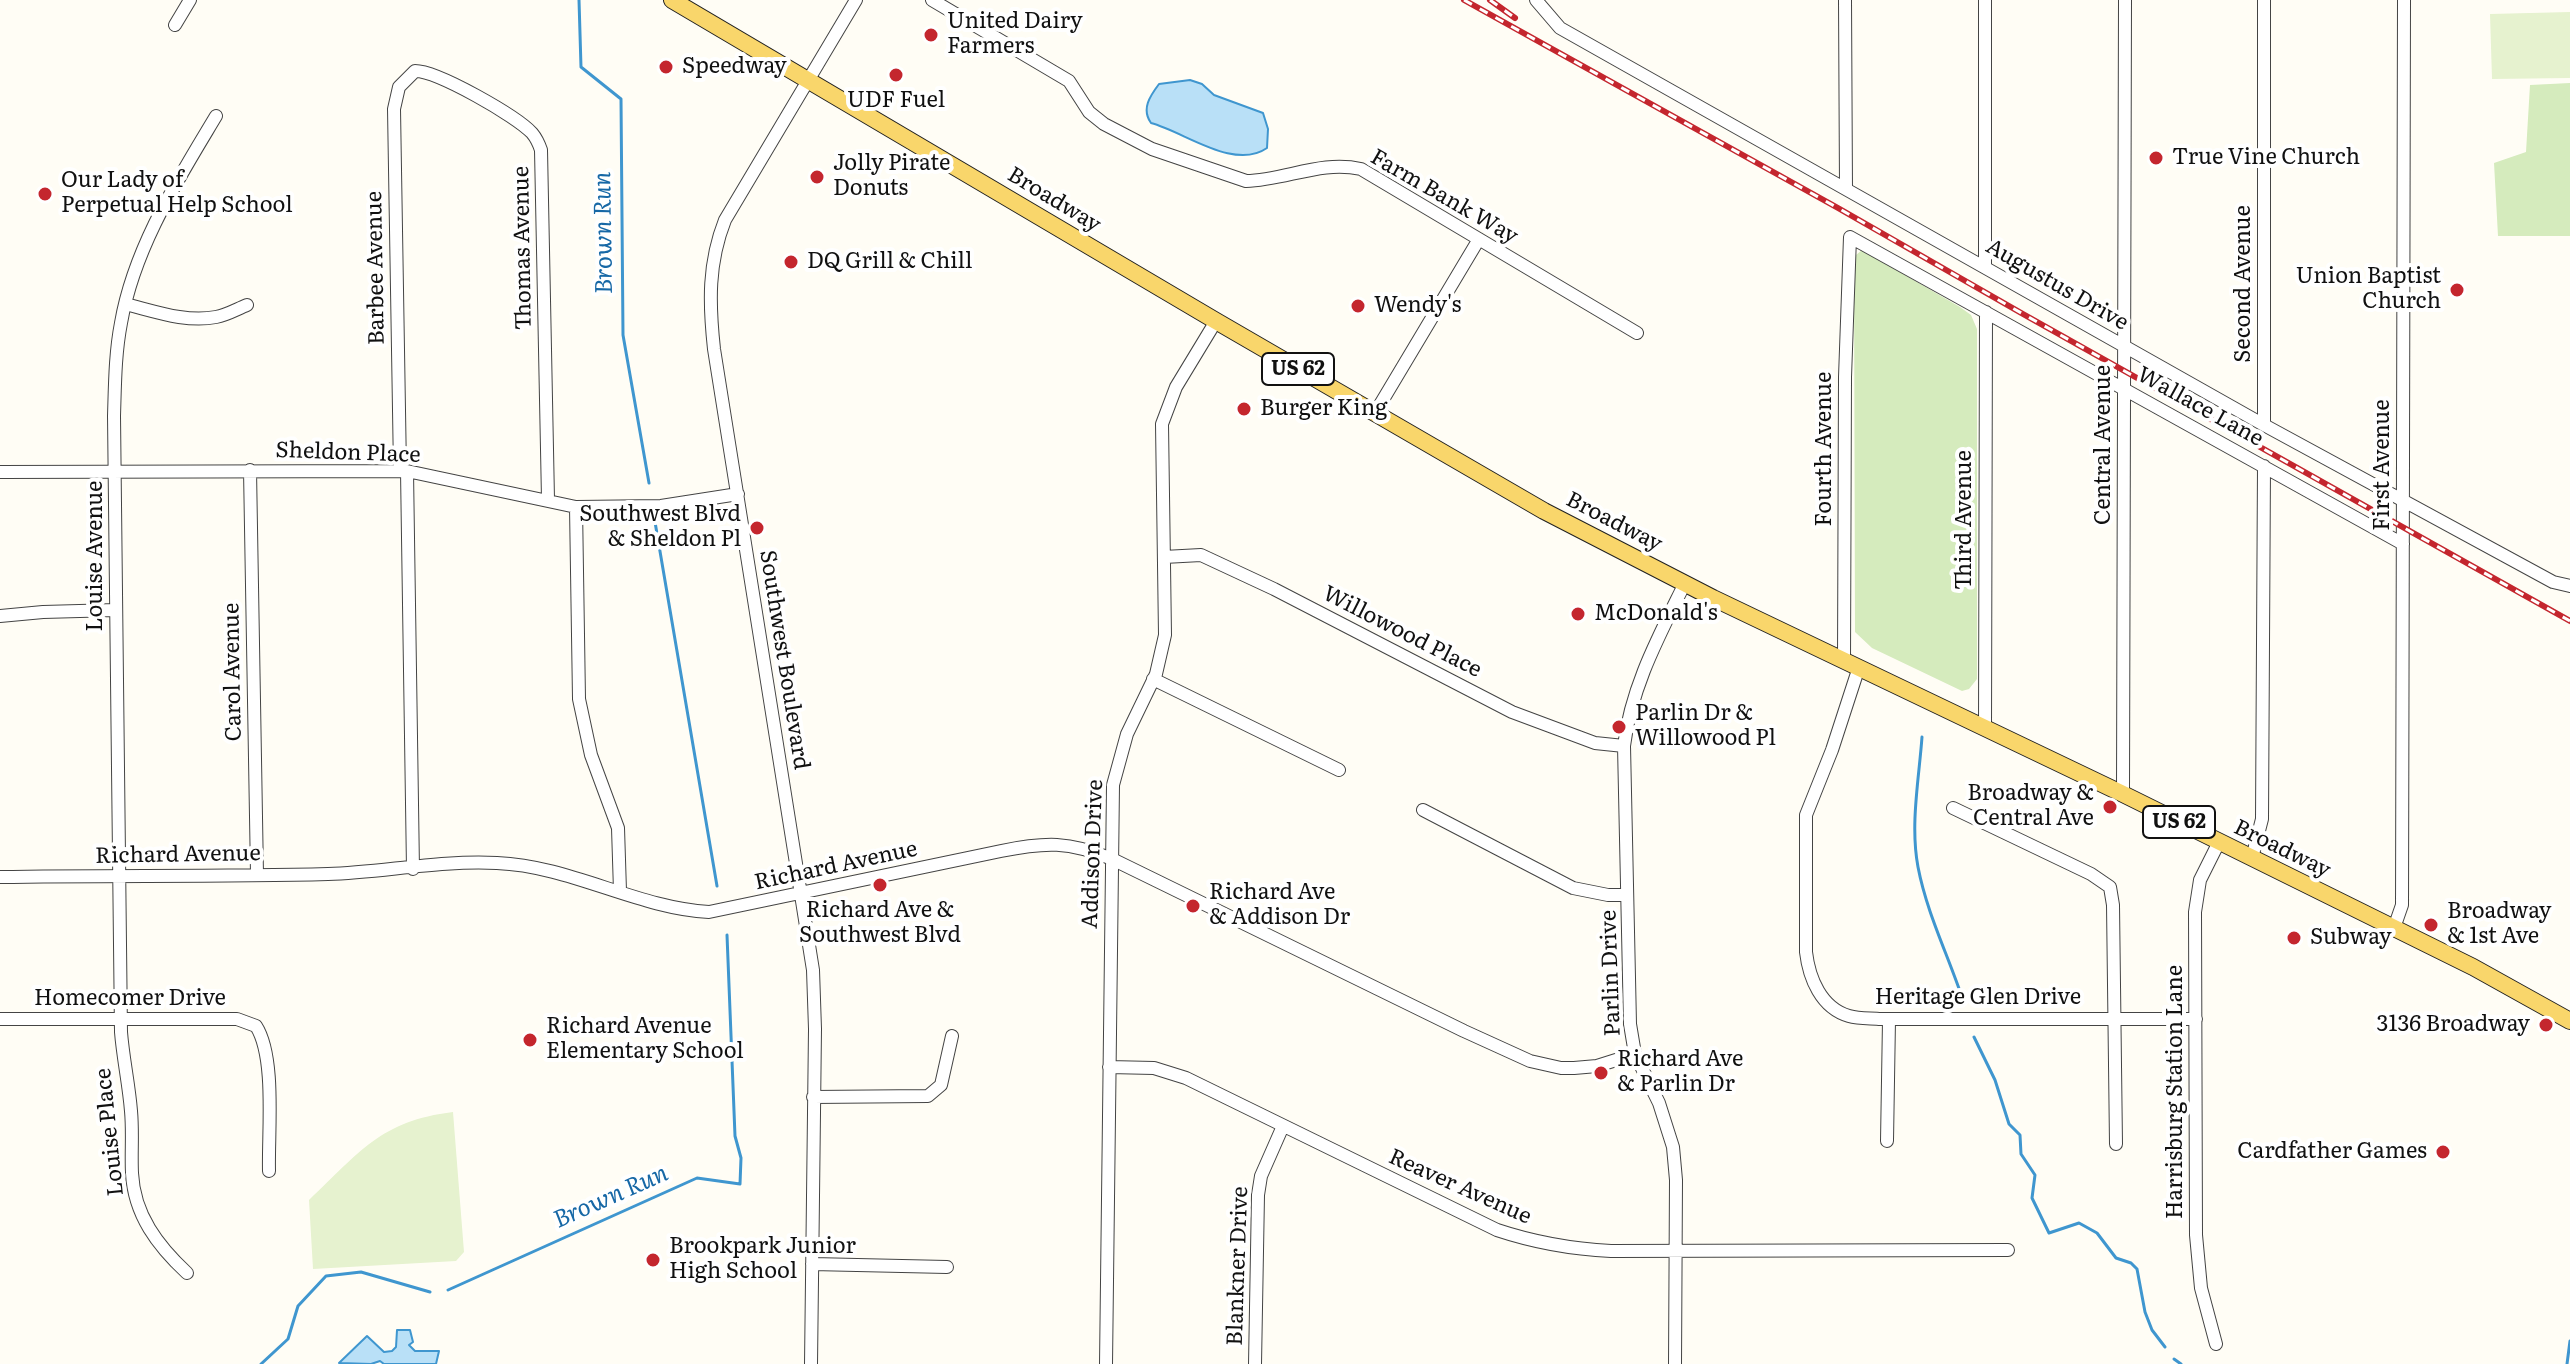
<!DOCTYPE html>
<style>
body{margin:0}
canvas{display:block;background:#fffdf5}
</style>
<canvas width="2570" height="1364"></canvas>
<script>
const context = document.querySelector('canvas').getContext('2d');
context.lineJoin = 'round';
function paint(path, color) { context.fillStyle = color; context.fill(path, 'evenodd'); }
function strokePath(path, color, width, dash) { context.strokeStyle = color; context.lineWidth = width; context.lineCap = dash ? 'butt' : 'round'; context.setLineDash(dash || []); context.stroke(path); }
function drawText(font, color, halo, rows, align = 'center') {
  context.font = font + ' Literata,serif'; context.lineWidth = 8; context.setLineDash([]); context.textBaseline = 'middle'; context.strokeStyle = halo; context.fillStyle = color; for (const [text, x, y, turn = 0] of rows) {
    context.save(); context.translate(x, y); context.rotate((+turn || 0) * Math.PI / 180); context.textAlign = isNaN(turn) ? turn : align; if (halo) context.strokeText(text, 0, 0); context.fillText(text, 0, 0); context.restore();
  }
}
const green = new Path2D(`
 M2570 83V236H2498L2494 163 2526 152 2530 85Z
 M1862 250 1960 307 1971 315 1977 329V679L1969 689 1962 691 1872 648 1855 632 1854 262 1856 255Z`);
const pitch = new Path2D(`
 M2570 12V78L2492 79 2490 14Z
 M453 1112 464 1252 456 1261 313 1269 309 1200C360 1152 380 1121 453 1112Z`);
const water = new Path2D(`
 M1190 80 1202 84 1214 95 1263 113 1268 129 1267 148C1234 171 1185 132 1151 123 1141 109 1150 96 1159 84Z
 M397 1330H410L413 1342 409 1345 415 1351H439L436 1364H384L380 1361 371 1364 339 1363 367 1336 384 1352 392 1351 396 1347Z`);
const stream = new Path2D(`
 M579 0 581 67 621 99 623 335 649 483
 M655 522 717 886
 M1922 737C1919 779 1910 825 1918 867 1927 914 1949 957 1964 1003
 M1974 1037 1995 1080 2009 1124 2020 1135 2021 1154 2035 1175 2032 1198 2049 1233 2079 1223 2097 1233 2116 1258 2131 1263 2137 1269 2145 1312 2152 1330 2165 1347
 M448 1290 697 1178 740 1184 741 1158 735 1136 727 935
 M2174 1359 2181 1364
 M261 1364 288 1339 298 1306 326 1276 361 1272 430 1292
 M2567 1364 2570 1341`);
const minor = new Path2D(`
 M932 0 1069 81 1089 112 1104 124 1152 149 1246 181C1286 180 1321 160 1361 169L1637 333
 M1536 0 1560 28 2264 425 2553 582 2570 586
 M1845 0 1846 188
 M2264 0V425
 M175 25 190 0
 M1985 266V0
 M125 304C154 311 186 323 216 317 227 315 237 309 247 305
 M1375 413 1479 239
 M250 470 257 874
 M400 470 394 109 399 87 415 71C438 71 516 116 532 133 537 139 539 144 541 150L548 499
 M407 471 413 869
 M0 472 407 471 576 507 661 506 738 494
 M576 507 579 699 591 755 618 828 620 891
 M1164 557 1201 555 1274 589 1512 712 1595 743 1624 746
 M0 616 43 612 116 610
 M1844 660 1845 377 1850 237 2403 544
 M1859 667 1832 750 1806 815V952C1809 978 1821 1008 1849 1016 1859 1019 1871 1018 1881 1019H2196
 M1153 679 1339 770
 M1985 728 1986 312
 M2123 794 2125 0
 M1953 808 2091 874 2110 887 2113 905 2116 1144
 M1423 810 1573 888 1608 895H1627
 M2252 858 2262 819 2264 466
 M0 877C109 875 219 877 328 874 384 872 441 860 497 863 571 866 637 908 709 912L1001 851C1045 842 1069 841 1112 859L1464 1031 1530 1061 1561 1068H1574L1597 1066 1635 1054
 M2394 928 2402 905 2404 0
 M0 1019H237L256 1026C276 1057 268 1132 269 1171
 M1109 1067 1154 1068 1186 1078 1497 1230C1536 1243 1571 1249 1611 1251L2008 1250
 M813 1097 928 1096 941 1085 952 1036
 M1887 1141 1889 1020
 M812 1264 947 1267
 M187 1273C158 1246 134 1215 132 1173 131 1153 133 1132 131 1111 129 1085 123 1058 121 1032L114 416C115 385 115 354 121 323 134 248 177 181 216 116
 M2216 1344 2201 1288 2196 1235 2195 912 2200 880 2219 842
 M811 1364 815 1029 813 970 714 349C709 303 708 263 725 220L856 0
 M1106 1364 1113 785 1127 734 1156 674 1165 635 1162 424 1176 387 1216 321
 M1255 1364 1258 1195 1261 1176 1283 1126
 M1675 1364 1676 1180 1673 1147 1659 1103 1635 1054 1630 1024 1624 746C1631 687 1659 636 1685 583`);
const major = new Path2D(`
 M672 0 1216 321 1544 511 1713 598 2123 794 2473 967 2570 1021`);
const rail = new Path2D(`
 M1464 0 1838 208 2023 314 2570 621
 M1490 0 1515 18`);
const markers = [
 [931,35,8,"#c4262e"],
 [666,67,8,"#c4262e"],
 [896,75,8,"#c4262e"],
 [2156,158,8,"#c4262e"],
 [817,177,8,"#c4262e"],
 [45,194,8,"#c4262e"],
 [791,262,8,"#c4262e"],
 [2457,290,8,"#c4262e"],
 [1358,306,8,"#c4262e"],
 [1244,409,8,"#c4262e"],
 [757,528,8,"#c4262e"],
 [1578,614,8,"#c4262e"],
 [1619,727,8,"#c4262e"],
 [2110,807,8,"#c4262e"],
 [880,885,8,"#c4262e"],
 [1193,906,8,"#c4262e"],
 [2431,925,8,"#c4262e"],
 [2294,938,8,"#c4262e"],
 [2546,1025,8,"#c4262e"],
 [530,1040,8,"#c4262e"],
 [1601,1073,8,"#c4262e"],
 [2443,1152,8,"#c4262e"],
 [653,1260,8,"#c4262e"]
];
const shields = [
 [1298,369,72],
 [2179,822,72]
];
const shieldNames = [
 ["US 62",1298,369],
 ["US 62",2179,822]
];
const poiNames = [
 ["United Dairy",947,22],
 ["Farmers",947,47],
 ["Speedway",682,67],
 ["UDF Fuel",896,101,"center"],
 ["True Vine Church",2172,158],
 ["Jolly Pirate",833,164],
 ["Donuts",833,189],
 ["Our Lady of",61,181],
 ["Perpetual Help School",61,206],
 ["DQ Grill & Chill",807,262],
 ["Union Baptist",2441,277,"right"],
 ["Church",2441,302,"right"],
 ["Wendy's",1374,306],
 ["Burger King",1260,409],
 ["Southwest Blvd",741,515,"right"],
 ["& Sheldon Pl",741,540,"right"],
 ["McDonald's",1594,614],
 ["Parlin Dr &",1635,714],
 ["Willowood Pl",1635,739],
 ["Broadway &",2094,794,"right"],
 ["Central Ave",2094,819,"right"],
 ["Richard Ave",1209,893],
 ["& Addison Dr",1209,918],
 ["Richard Ave &",880,911,"center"],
 ["Southwest Blvd",880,936,"center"],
 ["Broadway",2447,912],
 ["& 1st Ave",2447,937],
 ["Subway",2310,938],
 ["3136 Broadway",2530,1025,"right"],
 ["Richard Avenue",546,1027],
 ["Elementary School",546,1052],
 ["Richard Ave",1617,1060],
 ["& Parlin Dr",1617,1085],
 ["Cardfather Games",2427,1152,"right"],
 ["Brookpark Junior",669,1247],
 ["High School",669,1272]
];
const streetNames = [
 ["Farm Bank Way",1444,197,30],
 ["Broadway",1054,200,31],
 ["Thomas Avenue",523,248,-91],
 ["Barbee Avenue",376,268,-91],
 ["Second Avenue",2244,284,-90],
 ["Augustus Drive",2057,285,30],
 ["Wallace Lane",2200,407,29],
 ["Central Avenue",2104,445,-90],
 ["Fourth Avenue",1825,449,-90],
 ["Sheldon Place",348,453,2],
 ["First Avenue",2383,465,-90],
 ["Third Avenue",1965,520,-90],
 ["Broadway",1614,522,27],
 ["Louise Avenue",96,556,-90],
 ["Willowood Place",1402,632,27],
 ["Southwest Boulevard",784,660,81],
 ["Carol Avenue",233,672,-91],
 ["Broadway",2282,849,26],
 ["Addison Drive",1093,854,-88],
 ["Richard Avenue",178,855,-1],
 ["Richard Avenue",836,866,-12],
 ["Parlin Drive",1611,973,-92],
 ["Heritage Glen Drive",1978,998],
 ["Homecomer Drive",130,999],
 ["Harrisburg Station Lane",2176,1092,-90],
 ["Louise Place",110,1132,-96],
 ["Reaver Avenue",1460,1187,24],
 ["Blankner Drive",1238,1266,-88]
];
const waterNames = [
 ["Brown Run",604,233,-91],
 ["Brown Run",611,1197,-24]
];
paint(green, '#d5ebbd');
paint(pitch, '#e6f2cf');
paint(water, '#b9e0f7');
strokePath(water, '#3f96cf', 2);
strokePath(stream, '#3f96cf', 3);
strokePath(minor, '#444', 14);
strokePath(major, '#222', 18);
strokePath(minor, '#fff', 12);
strokePath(major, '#f9d66b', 16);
strokePath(rail, '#c4262e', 6);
strokePath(rail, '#fff', 3, [9]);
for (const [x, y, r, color] of markers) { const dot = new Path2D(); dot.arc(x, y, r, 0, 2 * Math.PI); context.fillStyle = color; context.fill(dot); strokePath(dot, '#fff', 3); }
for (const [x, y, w] of shields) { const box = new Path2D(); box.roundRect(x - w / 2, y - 16, w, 32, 6); context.fillStyle = '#fff'; context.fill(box); strokePath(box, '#111', 2); }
drawText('bold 20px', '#111', null, shieldNames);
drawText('22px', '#111', '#fff', poiNames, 'left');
drawText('22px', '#111', '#fff', streetNames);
drawText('italic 24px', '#1768a6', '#fff', waterNames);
</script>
